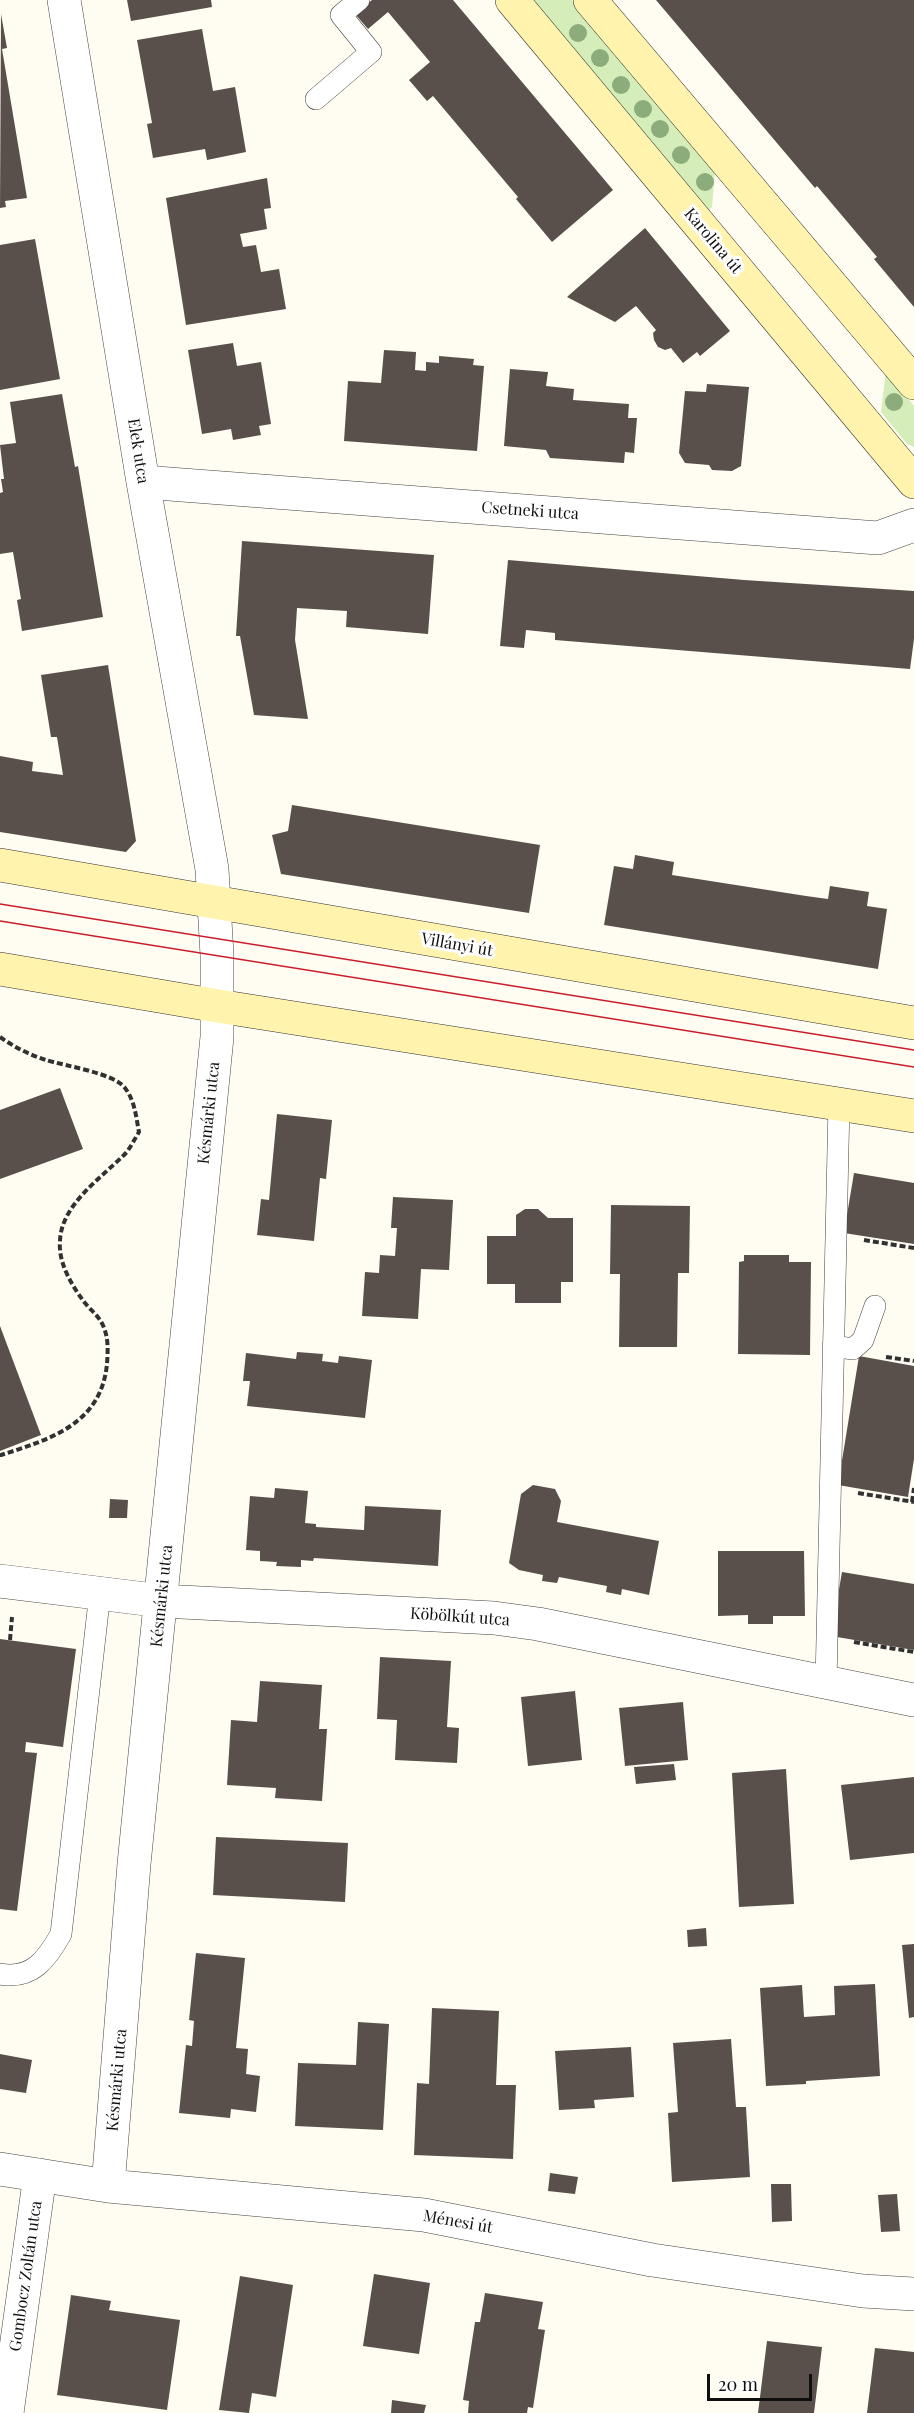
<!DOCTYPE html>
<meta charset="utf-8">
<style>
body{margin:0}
#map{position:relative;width:914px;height:2413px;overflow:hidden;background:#fffcf2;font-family:"Playfair Display",serif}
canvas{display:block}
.scale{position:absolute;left:707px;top:2374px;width:105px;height:27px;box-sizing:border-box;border:3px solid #0f0f0f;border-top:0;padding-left:8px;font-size:18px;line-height:21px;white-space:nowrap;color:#0f0f0f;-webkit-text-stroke:4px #fff;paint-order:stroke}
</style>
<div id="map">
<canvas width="914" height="2413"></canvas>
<div class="scale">20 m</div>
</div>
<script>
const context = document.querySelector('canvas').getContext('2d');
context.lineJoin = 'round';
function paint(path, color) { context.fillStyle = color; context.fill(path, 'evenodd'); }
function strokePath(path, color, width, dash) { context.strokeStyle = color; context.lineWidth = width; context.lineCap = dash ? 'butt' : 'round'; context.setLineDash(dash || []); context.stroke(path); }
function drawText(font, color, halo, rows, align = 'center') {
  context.font = font + ' "Playfair Display",serif'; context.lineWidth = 6; context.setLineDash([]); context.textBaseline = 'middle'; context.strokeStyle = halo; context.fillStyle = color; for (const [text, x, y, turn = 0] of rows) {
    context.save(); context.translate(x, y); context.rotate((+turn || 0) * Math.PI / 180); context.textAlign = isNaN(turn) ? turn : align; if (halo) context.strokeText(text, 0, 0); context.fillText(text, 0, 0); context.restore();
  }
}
const green = new Path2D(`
 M532 0H572L715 170 712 207 709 210Z
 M886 371 914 406V447L907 444 881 412Z`);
const building = new Path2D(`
 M127 0H211L212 7 131 21Z
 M372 0H453L613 190 552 242 516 199 518 197 433 96 427 101 409 80 430 62 388 12 368 29 355 14Z
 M656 0H914V307L874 259 877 257 817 186 815 188Z
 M1 14 7 48 2 49 27 198 5 201 6 207 0 208Z
 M202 29 213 91 235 87 246 152 207 160 205 149 153 158 147 124 152 123 137 40Z
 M267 178 271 208 264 209 267 229 240 234 243 247 256 245 261 272 279 269 286 309 186 325 166 198Z
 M645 228 730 331 700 356 697 352 683 363 671 348 665 350 658 347 654 340 653 333 656 330 636 306 615 322 567 297Z
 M35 239 60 379 0 390V245Z
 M233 343 237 366 261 362 271 424 259 426 261 435 233 440 231 429 202 434 188 350Z
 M384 350 416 352 415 370 426 371V362L439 363V356L474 359 473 365 484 366 477 451 344 441 348 381 381 383Z
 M510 369 548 372 546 386 574 389 573 400 629 404 628 418H637L634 453 625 452 624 463 550 458 546 450 504 446Z
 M707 384 749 387 741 466 732 471 712 470 709 465 685 463 679 453 685 391 706 392Z
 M62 394 75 467 78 466 103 617 22 631 17 600 21 599 13 552 0 554V493L3 492 1 479H4L0 445 16 443 10 402Z
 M242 541 434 555 428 634 346 627 347 611 297 608 295 640 308 719 254 715 240 636H236Z
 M508 560 744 580 914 591V639L910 669 555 640V633L526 630 524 648 500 646Z
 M108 665 136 841 126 852 0 832V756L33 762 32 771 63 775 57 737H51L41 675Z
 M292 805 540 845 529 913 281 874 272 835 288 831Z
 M635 855 674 862 672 875 806 896 828 899 830 886 869 892 867 906 887 909 878 969 604 925 614 866 633 869Z
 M60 1088 83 1149 0 1179V1110Z
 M277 1114 332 1120 326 1179 320 1178 314 1241 257 1235 261 1199 269 1200Z
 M854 1173 914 1183V1244L844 1233Z
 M393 1197 453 1200 449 1270 421 1269 418 1319 362 1316 365 1272 379 1273 380 1255 395 1256 397 1228H391Z
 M611 1205 690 1206 689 1273H678L677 1347H619L620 1274H610Z
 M525 1209H538L548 1218H573V1282H561V1303H515V1284H487V1236H516V1215Z
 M744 1255H789V1262H811L810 1355 738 1354 739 1262 744 1261Z
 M0 1326 41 1435 0 1451Z
 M297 1352 323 1354 322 1361 338 1363 339 1356 372 1360 365 1418 247 1406 250 1381H243L246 1353 296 1359Z
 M859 1356 914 1366V1459L908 1497 838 1485Z
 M533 1485 555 1489 561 1501 557 1522 659 1541 649 1595 622 1589 621 1595 606 1592 607 1586 559 1577 557 1583 542 1581 543 1575 519 1570 509 1563 521 1494Z
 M275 1488 308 1491 305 1523 316 1524V1527L364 1530 365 1506 441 1510 438 1566 314 1558 313 1561 301 1560V1567L276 1566 277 1562 260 1561V1551L246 1550 250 1496 274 1498Z
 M110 1499 128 1500 127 1518H109Z
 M718 1551H804L805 1616H773V1624H748V1615L718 1616Z
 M842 1572 914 1584V1650L831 1636Z
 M0 1639 76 1649 63 1747 26 1742 25 1752 37 1753 17 1911 0 1909Z
 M380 1657 451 1661 447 1727 459 1728 457 1763 395 1760 397 1720 377 1719Z
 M260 1681 322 1685 319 1729H327L322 1801 275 1798 276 1788 227 1785 231 1720 257 1722Z
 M575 1691 582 1760 528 1766 521 1697Z
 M683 1702 688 1760 625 1766 619 1708Z
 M674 1764 676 1780 636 1784 634 1767Z
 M786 1769 794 1904 739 1907 732 1773Z
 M914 1777V1853L850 1860 841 1785Z
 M216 1837 348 1843 345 1902 213 1895Z
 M706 1928 707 1946 688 1947 687 1930Z
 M914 1944V2017L909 2018 902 1945Z
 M196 1953 245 1958 236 2048 248 2049 246 2074 260 2076 256 2112 231 2109 230 2118 179 2113 186 2045 192 2046 194 2021 189 2020Z
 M875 1984 880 2076 806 2081V2084L766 2086 760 1988 802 1985 804 2017 835 2015 834 1986Z
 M432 2008 499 2011 496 2085H516L513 2159 414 2155 417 2083 429 2084Z
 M358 2022 389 2024 383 2130 295 2126 298 2063 356 2065Z
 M731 2039 736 2107H746L750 2177 672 2182 668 2113 678 2112 673 2043Z
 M631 2047 634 2097 594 2100 595 2108 559 2110 555 2051Z
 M0 2054 32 2060 26 2093 0 2089Z
 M550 2173 578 2177 575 2194 548 2191Z
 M771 2184H791L792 2221 772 2222Z
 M897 2194 900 2231 881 2232 878 2195Z
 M374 2274 430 2283 419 2354 363 2346Z
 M240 2276 293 2285 276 2397 252 2393 249 2413 219 2410Z
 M485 2293 543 2302 538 2329 545 2330 533 2408 528 2407 527 2413H468L469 2401 463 2400 475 2322H480Z
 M71 2295 111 2301 109 2310 180 2320 167 2410 57 2395Z
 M767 2341 822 2347 814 2413H758Z
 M875 2348 914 2352V2413H867Z
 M392 2400 426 2405 424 2413H391Z`);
const path = new Path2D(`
 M0 1037C14 1047 30 1055 46 1060 65 1066 114 1073 125 1088 135 1101 136 1117 139 1132 134 1140 130 1149 124 1155 101 1178 61 1205 60 1241 58 1263 72 1286 85 1303 90 1309 96 1314 100 1320 109 1334 108 1349 107 1364 101 1424 51 1439 1 1455L0 1451
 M864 1240 914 1248
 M886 1357 914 1361
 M858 1493 914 1502
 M912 1502 914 1488
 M10 1640 12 1617
 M854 1642 914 1652`);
const lane = new Path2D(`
 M316 99 371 52 341 15 359 0
 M833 1346 853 1349 863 1340 875 1306
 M826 1683 839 1104
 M0 1974C32 1980 47 1959 61 1934L100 1593`);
const street = new Path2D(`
 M64 0 143 482 212 869 217 955V1037L134 1864 108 2186
 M143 482 878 538 914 525
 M0 1581 162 1601 494 1618 538 1624 914 1700
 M0 2169 108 2186 424 2215 652 2260 863 2291 914 2294
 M7 2413 40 2175`);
const secondary = new Path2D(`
 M512 0 914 482
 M590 0 914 383
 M0 865 914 1023
 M0 969 218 1006 914 1116`);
const tram = new Path2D(`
 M0 904 914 1050
 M0 921 914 1067`);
const trees = [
 [578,33],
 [600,58],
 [621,85],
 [643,109],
 [660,129],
 [681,155],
 [705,182],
 [894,402]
];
const streetNames = [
 ["Karolina út",713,241,50],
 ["Elek utca",138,451,81],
 ["Csetneki utca",530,511,4],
 ["Villányi út",457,945,10],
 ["Késmárki utca",209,1113,-84],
 ["Késmárki utca",162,1596,-84],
 ["Köbölkút utca",460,1617,4],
 ["Késmárki utca",117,2080,-85],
 ["Ménesi út",458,2222,10],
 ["Gombocz Zoltán utca",26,2276,-82]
];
paint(green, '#d5edb8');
paint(building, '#59504b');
strokePath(lane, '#424242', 22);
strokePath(street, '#424242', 34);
strokePath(secondary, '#313131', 34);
strokePath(path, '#313131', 4, [6, 3]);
strokePath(lane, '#fff', 21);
strokePath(street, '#fff', 33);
strokePath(secondary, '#fff3ad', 33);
strokePath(tram, '#ca1c2a', 1.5);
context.fillStyle = '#8cad7b';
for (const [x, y] of trees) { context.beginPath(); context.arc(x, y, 9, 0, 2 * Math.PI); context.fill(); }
drawText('16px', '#0f0f0f', '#fff', streetNames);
</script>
